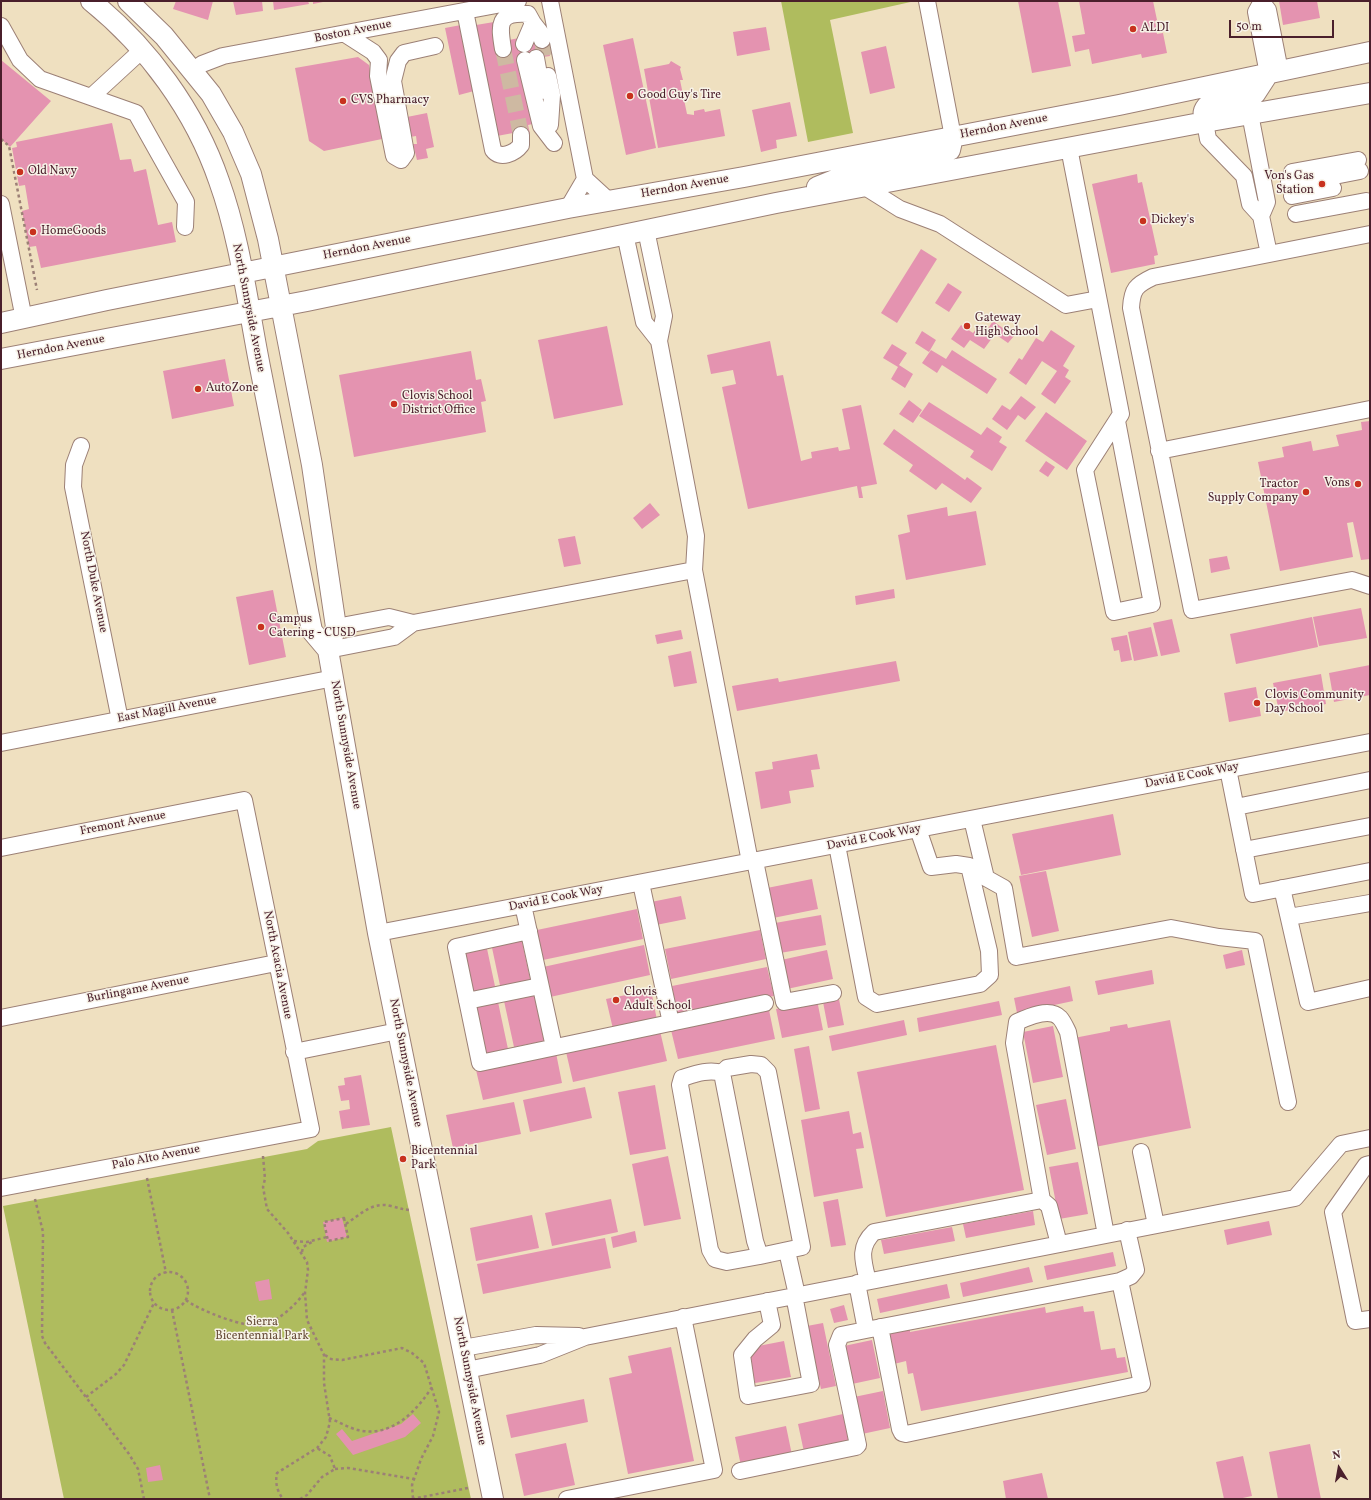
<!DOCTYPE html>
<style>
body{margin:0}
#map{position:relative;width:1371px;height:1500px;overflow:hidden;background:#efe0c0;font-family:Vollkorn,serif}
canvas{display:block}
.frame{position:absolute;inset:0;border:2px solid #4a1f2b;pointer-events:none}
.north{position:absolute;left:1319px;top:1448px;width:40px;height:40px;-webkit-text-stroke:3px #f7f3e8;paint-order:stroke;rotate:349deg;font-size:11px;font-weight:700;line-height:16px;text-align:center;color:#4a1f2b}
.north::after{content:'';display:block;margin:auto;width:14px;height:18px;background:#4a1f2b;clip-path:polygon(50% 0,100% 100%,50% 72%,0 100%)}
.scale{position:absolute;left:1229px;top:20px;width:105px;height:18px;box-sizing:border-box;border:2px solid #4a1f2b;border-top:0;padding-left:5px;font-size:12px;line-height:14px;white-space:nowrap;color:#4a1f2b;-webkit-text-stroke:3px #f7f3e8;paint-order:stroke}
</style>
<div id="map">
<canvas width="1371" height="1500"></canvas>
<div class="frame"></div>
<div class="north">N</div>
<div class="scale">50 m</div>
</div>
<script>
const context = document.querySelector('canvas').getContext('2d');
context.lineJoin = 'round';
function paint(path, color) { context.fillStyle = color; context.fill(path, 'evenodd'); }
function strokePath(path, color, width, dash) { context.strokeStyle = color; context.lineWidth = width; context.lineCap = dash ? 'butt' : 'round'; context.setLineDash(dash || []); context.stroke(path); }
function drawText(font, color, halo, rows, align = 'center') {
  context.font = font + ' Vollkorn,serif'; context.lineWidth = 3; context.setLineDash([]); context.textBaseline = 'middle'; context.strokeStyle = halo; context.fillStyle = color; for (const [text, x, y, turn = 0] of rows) {
    context.save(); context.translate(x, y); context.rotate((+turn || 0) * Math.PI / 180); context.textAlign = isNaN(turn) ? turn : align; if (halo) context.strokeText(text, 0, 0); context.fillText(text, 0, 0); context.restore();
  }
}
const green = new Path2D(`
 M781 1H915L830 20 853 133 808 142Z
 M391 1127 471 1499H64L3 1206 307 1149 318 1141Z`);
const building = new Path2D(`
 M176 1H213L208 20 173 9Z
 M233 1H262L263 11 236 15Z
 M273 1H308L309 4 274 10Z
 M313 1H323V2L313 4Z
 M1018 1H1058L1071 66 1032 73Z
 M1079 1H1153L1157 20 1155 21 1157 34 1163 33 1167 53 1142 58 1141 54 1092 64 1089 49 1075 52 1072 36 1085 34Z
 M1279 1H1317L1320 18 1283 25Z
 M494 22 498 50 509 40 519 38 520 45 547 39 550 56 523 60 537 123 528 125 530 134 514 137 513 133 497 136 476 25Z
 M461 25 474 91 459 95 445 28Z
 M766 27 770 50 737 56 733 32Z
 M633 38 656 148 626 155 603 45Z
 M886 46 895 88 870 94 861 52Z
 M358 57 369 65 382 139 324 151 309 141 295 68Z
 M1 60 51 101 10 147 1 139Z
 M671 61 681 67 680 69 683 80H680L687 114 694 115V111L704 109 705 112 720 109 725 136 658 148 644 69 669 64Z
 M790 102 797 136 776 140 777 148 761 152 752 110Z
 M427 113 434 147 426 149 428 158 417 160 413 144H417L416 136 410 137 407 117Z
 M112 123 120 160 131 159 134 172 146 169 158 225 172 222 176 242 41 268 36 246 29 247 22 211 29 209 25 185 19 186 12 148 17 147 16 142Z
 M1137 174 1138 183 1142 182 1158 255 1154 256 1155 264 1111 273 1092 184Z
 M921 249 937 259 897 323 881 313Z
 M948 283 962 292 949 312 935 303Z
 M993 321 1014 336 1008 343 995 334 984 349 970 340 964 348 951 339 961 325 973 333 979 325 987 330Z
 M607 326 623 405 554 419 538 340Z
 M1051 330 1075 346 1063 366 1069 370 1065 377 1071 381 1055 404 1041 394 1057 371 1042 361 1026 385 1009 373 1019 358 1022 360 1036 338 1043 342Z
 M922 331 936 340 929 352 915 343Z
 M770 341 777 376 783 375 801 461 812 458 811 452 838 447 839 451 850 449 842 409 861 405 877 484 861 487 863 498H859L857 486 748 509 722 387 736 384 733 370 711 374 707 355Z
 M892 344 907 353 899 365 913 374 905 388 891 379 898 367 883 358Z
 M931 350 946 359 952 350 997 379 987 394 942 365 937 373 922 363Z
 M471 351 476 380 481 379 486 401 481 402 486 432 354 457 339 375Z
 M225 359 234 406 172 419 163 371Z
 M1021 396 1036 407 1025 420 1018 415 1007 430 992 419 1002 405 1010 410Z
 M909 400 922 410 913 423 899 414Z
 M929 402 981 435 987 427 1002 437 999 442 1007 447 992 471 970 457 974 451 919 416Z
 M1046 412 1087 441 1067 470 1025 441Z
 M1370 421V559L1361 560 1353 522 1347 523 1353 557 1280 571 1258 462 1284 457 1282 447 1311 441 1313 451 1339 446 1336 435 1362 430 1361 422Z
 M894 429 965 480 967 477 982 488 971 503 942 483 936 490 909 471 913 465 883 444Z
 M1046 461 1055 467 1048 477 1039 471Z
 M650 503 660 515 642 529 633 518Z
 M947 507 948 516 976 511 986 565 906 580 898 535 910 532 907 515Z
 M575 536 581 564 564 567 558 539Z
 M1227 556 1230 569 1211 573 1209 559Z
 M894 589 895 598 856 605 855 596Z
 M273 590 286 657 249 665 236 597Z
 M1361 608 1367 638 1319 646 1313 617Z
 M1312 617 1318 647 1236 664 1230 634Z
 M1172 619 1180 652 1161 656 1153 623Z
 M1151 627 1158 656 1134 661 1128 632Z
 M681 630 683 639 657 644 655 635Z
 M1127 635 1132 660 1121 662 1119 650 1114 651 1111 638Z
 M691 651 697 683 674 687 668 656Z
 M896 661 900 681 737 711 732 686 778 678 779 682Z
 M1370 665V695L1334 702 1329 673Z
 M1321 674 1326 704 1279 712 1273 683Z
 M1256 687 1261 716 1229 722 1224 693Z
 M817 754 820 769 811 770 814 787 789 791 791 803 761 809 755 772 773 769 772 762Z
 M1113 814 1121 855 1021 875 1012 834Z
 M1046 871 1059 931 1032 937 1019 876Z
 M812 879 818 909 773 918 767 888Z
 M681 896 686 919 656 925 651 902Z
 M637 909 643 939 543 960 537 930Z
 M821 915 826 945 780 953 775 923Z
 M760 930 766 959 671 979 665 949Z
 M521 937 531 983 501 990 491 943Z
 M486 944 496 991 464 997 455 951Z
 M644 945 650 975 550 997 543 967Z
 M827 950 833 979 787 989 781 960Z
 M1242 950 1245 965 1226 969 1223 955Z
 M767 967 774 996 678 1016 672 986Z
 M1152 970 1154 984 1098 995 1095 981Z
 M1070 986 1073 1001 1017 1013 1014 998Z
 M651 990 657 1020 613 1029 606 999Z
 M534 995 544 1041 514 1047 504 1001Z
 M839 999 844 1025 828 1028 823 1002Z
 M817 1000 823 1030 782 1038 776 1009Z
 M999 1001 1002 1015 919 1032 917 1018Z
 M498 1002 508 1049 478 1055 468 1009Z
 M769 1010 775 1039 678 1059 671 1030Z
 M904 1020 907 1035 832 1051 829 1036Z
 M1170 1020 1191 1128 1095 1147 1074 1038 1110 1031V1027L1127 1024 1128 1028Z
 M1053 1026 1063 1077 1033 1083 1023 1032Z
 M660 1031 667 1061 573 1082 566 1052Z
 M996 1045 1024 1190 886 1217 857 1072Z
 M809 1046 820 1109 805 1112 794 1049Z
 M556 1053 562 1083 483 1100 476 1070Z
 M361 1075 370 1125 342 1129 339 1111 350 1109 349 1100 341 1101 338 1086 345 1085 344 1078Z
 M655 1085 666 1149 630 1155 618 1092Z
 M585 1087 592 1118 530 1132 523 1100Z
 M1066 1099 1076 1149 1047 1155 1036 1105Z
 M514 1102 521 1134 453 1148 446 1115Z
 M849 1111 853 1134 861 1132 864 1148 856 1149 863 1188 814 1197 801 1120Z
 M668 1156 681 1219 644 1226 632 1164Z
 M1078 1162 1088 1214 1059 1219 1049 1167Z
 M611 1199 618 1232 552 1246 545 1213Z
 M838 1199 846 1245 831 1247 823 1202Z
 M1033 1211 1035 1225 966 1238 963 1224Z
 M532 1215 539 1248 476 1261 470 1228Z
 M342 1218 347 1237 327 1242 323 1222Z
 M1269 1221 1272 1235 1227 1245 1224 1230Z
 M952 1227 955 1241 884 1254 881 1240Z
 M635 1231 637 1242 613 1248 611 1237Z
 M605 1238 611 1268 483 1294 477 1264Z
 M1113 1252 1116 1266 1047 1280 1044 1266Z
 M1029 1267 1033 1282 963 1297 960 1283Z
 M269 1279 272 1299 259 1301 255 1282Z
 M947 1284 950 1298 880 1313 877 1299Z
 M844 1305 848 1320 834 1323 830 1309Z
 M1083 1306 1084 1312 1094 1311 1101 1350 1115 1348 1117 1358 1125 1357 1128 1372 921 1411 913 1373 908 1374 906 1361 890 1365 884 1332 910 1328V1332L1045 1307 1046 1313Z
 M823 1323 836 1386 821 1389 807 1326Z
 M872 1340 880 1378 852 1384 844 1346Z
 M784 1341 791 1377 755 1383 748 1348Z
 M671 1347 694 1461 628 1474 609 1378 632 1373 628 1356Z
 M883 1391 890 1428 862 1434 854 1397Z
 M584 1399 588 1422 511 1438 506 1415Z
 M413 1414 421 1423 405 1437 353 1455 336 1434 342 1429 352 1441 401 1424Z
 M843 1414 849 1443 804 1452 798 1424Z
 M786 1426 792 1455 741 1466 735 1437Z
 M566 1443 575 1485 524 1496 515 1454Z
 M1310 1444 1321 1499H1278L1269 1452Z
 M1243 1456 1252 1496 1238 1499H1224L1216 1462Z
 M160 1465 163 1480 148 1482 146 1468Z
 M1042 1473 1048 1499H1006L1003 1481Z`);
const minorTunnel = new Path2D(`
 M542 40 545 57
 M503 49 521 135`);
const path = new Path2D(`
 M1 139 9 146 37 290
 M263 1156 265 1179 263 1187 267 1209 288 1233 307 1262 308 1270 305 1293 307 1320 324 1355V1383L330 1422 326 1437 317 1448 277 1473C275 1483 277 1491 283 1499
 M147 1178 166 1273
 M35 1199 43 1232 42 1336 45 1343 129 1454 138 1469 144 1499
 M344 1218 348 1237 328 1241 324 1222Z
 M346 1224C360 1215 372 1201 391 1206 399 1208 404 1210 412 1210
 M294 1241 307 1242 327 1237
 M302 1252 303 1247 312 1242
 M150 1291a19 19 0 1 1 38 0a19 19 0 1 1-38 0Z
 M186 1300C198 1310 249 1330 264 1325 279 1320 295 1306 304 1293
 M172 1310 210 1499
 M325 1355 331 1359 342 1360 402 1348 412 1353 424 1363 439 1412 433 1436 421 1459 412 1485 413 1499
 M86 1397 116 1374 124 1365 154 1303
 M329 1418C339 1422 349 1428 358 1430 391 1438 416 1412 432 1387
 M335 1469 348 1468 414 1479
 M300 1499 307 1495 322 1477 335 1469 330 1456 317 1448
 M412 1499 468 1488`);
const minor = new Path2D(`
 M550 1 585 179 609 201
 M927 1 953 137
 M1261 1 1268 10 1280 71
 M1261 3 1256 12 1268 74
 M465 11 493 150C500 160 515 153 521 145V135
 M533 23 540 32 542 40
 M1 26 20 60 40 79 136 113 186 202 185 227
 M345 34 373 52 379 60 378 76 394 156 401 160 406 153 393 81 398 61 404 53 435 46
 M503 49C499 25 497 12 528 14L533 23 524 44
 M536 58 542 91
 M525 60 541 126 554 143
 M192 71 202 64 223 56 518 1
 M548 76 552 95 550 125
 M91 97 141 51
 M1250 114 1267 202 1261 216
 M1205 122 1208 139 1244 176 1250 204 1261 216 1269 254
 M1069 148 1121 414 1085 470 1114 612 1152 604 1117 421
 M1292 172 1358 160
 M1289 182 1307 178 1314 180 1360 171
 M865 187 900 209 940 224 1066 305 1098 299
 M1292 196 1333 188
 M1 204 24 319
 M568 208 585 179
 M1296 214 1366 201
 M646 230 664 316 659 341 696 536 694 570 750 862
 M625 234 644 322 659 341
 M1370 234 1153 277C1136 285 1132 289 1131 308L1192 610 1352 580 1370 586
 M81 446 74 465 73 487 120 720
 M1159 451 1370 409
 M336 627 389 617 413 623 694 570
 M328 650 394 637 413 623
 M1 743 334 678
 M1228 769 1253 894 1370 871
 M1236 807 1370 780
 M972 819 986 878 1004 888 1016 957 1171 928 1219 937 1255 941 1288 1102
 M837 845 866 997 877 1004 980 984 990 975 989 951 969 866 956 864 931 867 918 829
 M1 848 244 800 311 1129 1 1188
 M1244 850 1370 826
 M755 861 784 1002 833 993
 M641 883 671 1023
 M1282 888 1308 1002 1370 988
 M523 905 554 1047
 M1289 917 1370 903
 M529 931 456 947 480 1063 765 1003
 M378 933 1370 742
 M467 1001 540 986
 M1 1018 276 963
 M294 1052 398 1031
 M751 1064 761 1065 768 1072 802 1247 760 1256 755 1241 722 1073 727 1068Z
 M722 1073C708 1069 695 1074 682 1078L680 1085 710 1250 715 1259 727 1262 760 1256
 M1141 1152 1156 1225
 M1370 1164 1366 1165 1333 1212 1355 1321 1370 1319
 M1042 1200 1014 1043 1017 1022C1028 1017 1050 1007 1060 1018 1063 1021 1066 1028 1068 1032L1106 1235
 M787 1251 797 1295
 M868 1281C863 1261 858 1247 874 1232L1042 1200 1049 1206 1059 1244
 M857 1283 866 1330 1120 1281 1131 1276 1136 1270 1127 1230
 M767 1301 772 1325 755 1339 742 1355 748 1396 811 1384 794 1295
 M880 1327 900 1429 902 1433 906 1434 1142 1384 1120 1281
 M463 1348 536 1335 579 1336
 M467 1370 540 1355 585 1337 1295 1198 1341 1144 1370 1138
 M740 1471 856 1447 858 1445 837 1345 841 1335 866 1330
 M567 1499 714 1470 683 1317`);
const major = new Path2D(`
 M91 1C148 47 195 111 219 181 241 242 248 308 261 372 278 458 295 545 312 631L328 650
 M128 1 164 36 211 94 233 132 251 174 268 239 312 465 336 627 328 650 378 933 493 1499
 M1205 122C1203 114 1202 110 1209 104L1255 94 1268 74
 M817 187 849 174 937 156 950 150 953 137
 M1 323 107 300 568 208 744 177 1119 105 1370 52
 M1 359 307 301 776 203 1205 122 1370 93`);
const markers = [
 [1133,29,4,"#c8321e"],
 [630,96,4,"#c8321e"],
 [343,101,4,"#c8321e"],
 [20,172,4,"#c8321e"],
 [1322,184,4,"#c8321e"],
 [1143,221,4,"#c8321e"],
 [33,232,4,"#c8321e"],
 [967,326,4,"#c8321e"],
 [198,389,4,"#c8321e"],
 [394,404,4,"#c8321e"],
 [1358,484,4,"#c8321e"],
 [1306,492,4,"#c8321e"],
 [261,627,4,"#c8321e"],
 [1257,703,4,"#c8321e"],
 [616,1000,4,"#c8321e"],
 [403,1159,4,"#c8321e"]
];
const poiNames = [
 ["ALDI",1141,29],
 ["Good Guy's Tire",638,96],
 ["CVS Pharmacy",351,101],
 ["Old Navy",28,172],
 ["Von's Gas",1314,177,"right"],
 ["Station",1314,191,"right"],
 ["Dickey's",1151,221],
 ["HomeGoods",41,232],
 ["Gateway",975,319],
 ["High School",975,333],
 ["AutoZone",206,389],
 ["Clovis School",402,397],
 ["District Office",402,411],
 ["Vons",1350,484,"right"],
 ["Tractor",1298,485,"right"],
 ["Supply Company",1298,499,"right"],
 ["Campus",269,620],
 ["Catering - CUSD",269,634],
 ["Clovis Community",1265,696],
 ["Day School",1265,710],
 ["Clovis",624,993],
 ["Adult School",624,1007],
 ["Bicentennial",411,1152],
 ["Park",411,1166]
];
const streetNames = [
 ["Boston Avenue",353,32,-11],
 ["Herndon Avenue",1004,127,-11],
 ["Herndon Avenue",685,187,-10],
 ["Herndon Avenue",367,248,-11],
 ["North Sunnyside Avenue",248,308,79],
 ["Herndon Avenue",61,348,-11],
 ["North Duke Avenue",93,582,79],
 ["East Magill Avenue",167,710,-11],
 ["North Sunnyside Avenue",345,745,80],
 ["David E Cook Way",1192,776,-11],
 ["Fremont Avenue",123,824,-11],
 ["David E Cook Way",874,838,-11],
 ["David E Cook Way",556,899,-11],
 ["North Acacia Avenue",277,965,79],
 ["Burlingame Avenue",138,990,-11],
 ["North Sunnyside Avenue",405,1063,79],
 ["Palo Alto Avenue",156,1158,-11],
 ["North Sunnyside Avenue",469,1381,79]
];
const parkNames = [
 ["Sierra",262,1323],
 ["Bicentennial Park",262,1337]
];
paint(green, '#afbc5e');
paint(building, '#e493b0');
strokePath(minorTunnel, '#ceb9a2', 16, [16, 8]);
strokePath(minor, '#9c8076', 18);
strokePath(major, '#9c8076', 22);
strokePath(path, '#9c8076', 2.5, [3, 3]);
strokePath(minor, '#fff', 16);
strokePath(major, '#fff', 20);
for (const [x, y, r, color] of markers) { const dot = new Path2D(); dot.arc(x, y, r, 0, 2 * Math.PI); context.fillStyle = color; context.fill(dot); strokePath(dot, '#f7f3e8', 1.5); }
drawText('12px', '#4a1f2b', '#f7f3e8', poiNames, 'left');
drawText('12px', '#4a1f2b', '#f7f3e8', streetNames);
drawText('12px', '#684e3a', '#f7f3e8', parkNames);
</script>
